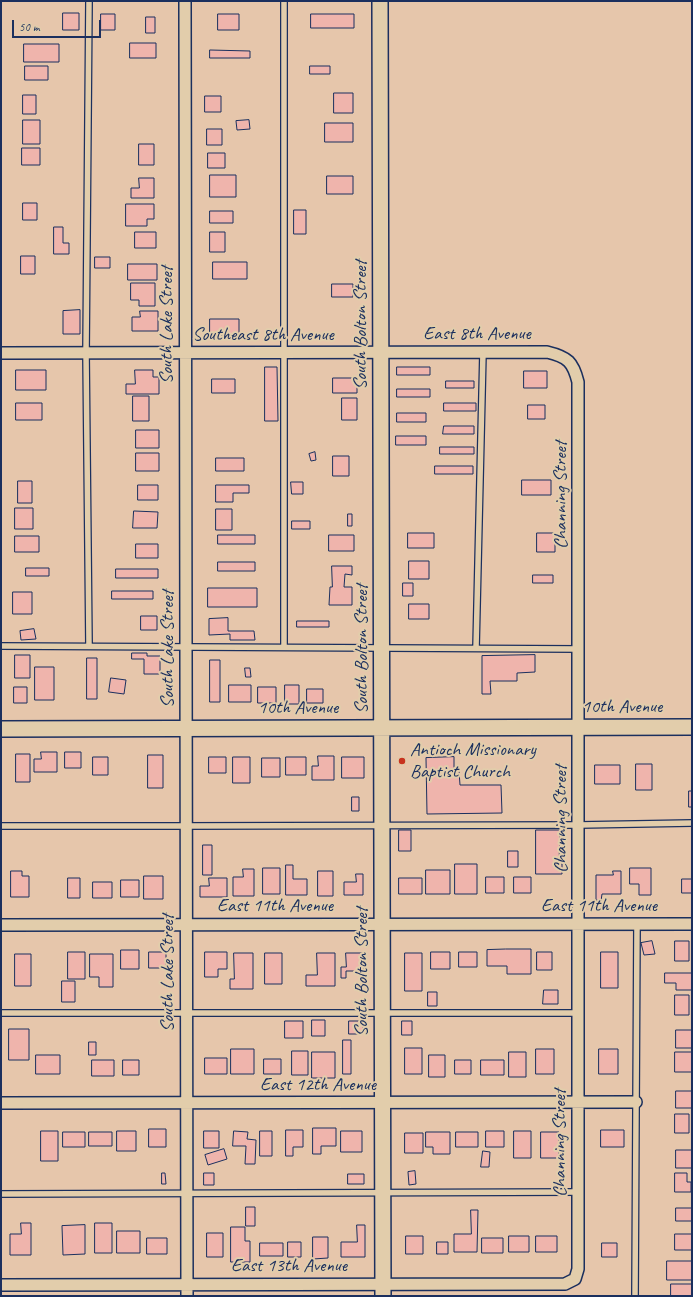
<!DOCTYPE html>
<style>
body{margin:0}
#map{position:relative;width:693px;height:1297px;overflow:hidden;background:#e6c6ab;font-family:Caveat,sans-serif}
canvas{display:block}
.frame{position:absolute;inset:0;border:2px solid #1b2f5e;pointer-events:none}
.scale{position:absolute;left:12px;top:20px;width:89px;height:18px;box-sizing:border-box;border:2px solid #1b2f5e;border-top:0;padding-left:5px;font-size:12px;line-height:14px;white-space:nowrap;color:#1b2f5e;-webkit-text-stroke:3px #e2cdab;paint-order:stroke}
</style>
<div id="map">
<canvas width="693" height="1297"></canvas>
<div class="frame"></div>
<div class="scale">50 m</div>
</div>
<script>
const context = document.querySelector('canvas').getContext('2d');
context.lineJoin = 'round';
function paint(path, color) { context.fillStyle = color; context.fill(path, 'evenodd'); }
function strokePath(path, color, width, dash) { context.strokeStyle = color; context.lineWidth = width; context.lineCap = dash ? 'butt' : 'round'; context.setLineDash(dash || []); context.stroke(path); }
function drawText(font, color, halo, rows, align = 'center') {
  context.font = font + ' Caveat,sans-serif'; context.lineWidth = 4; context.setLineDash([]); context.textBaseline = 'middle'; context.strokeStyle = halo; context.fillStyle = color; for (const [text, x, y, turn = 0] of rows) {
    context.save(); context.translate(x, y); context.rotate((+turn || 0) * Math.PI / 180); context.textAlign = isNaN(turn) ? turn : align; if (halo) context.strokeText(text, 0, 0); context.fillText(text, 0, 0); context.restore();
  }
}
const building = new Path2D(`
 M63 13H79V30H63Z
 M101 14H115V30H101Z
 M218 14H239V30H218Z
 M311 14H354V28H311Z
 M146 17H155V33H146Z
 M130 43H156V58H130Z
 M24 44H59V62H24Z
 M210 50 250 51V58H210Z
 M25 66H48V80H25Z
 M310 66H330V74H310Z
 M334 93H353V113H334Z
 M23 95H36V114H23Z
 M205 96H221V112H205Z
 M23 120H40V144H23Z
 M249 120 250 129 237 130 236 121Z
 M325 123H353V142H325Z
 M207 129H222V145H207Z
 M139 144H154V165H139Z
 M22 148H40V165H22Z
 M208 153H225V168H208Z
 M210 175H236V197H210Z
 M327 176H353V194H327Z
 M139 178H154V198H131V188H139Z
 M23 203H37V220H23Z
 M126 204H154V219H147V226H126Z
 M294 210H306V234H294Z
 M210 211H233V223H210Z
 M54 227H63V243H69V254H54Z
 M135 232H156V248H135Z
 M210 232H225V252H210Z
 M21 256H35V274H21Z
 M95 257H110V268H95Z
 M213 262H247V279H213Z
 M128 264H157V280H128Z
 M131 283H155V306H139V300H131Z
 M332 284H353V297H332Z
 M80 310V334H63V311Z
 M140 311H158V331H132V317H140Z
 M210 319H239V335H210Z
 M265 367H277L278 421H265Z
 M397 367H430V375H397Z
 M16 370H46V390H16Z
 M135 370H153V377H159V394H126V384H135Z
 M524 371H547V388H524Z
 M333 378H357V393H333Z
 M212 379H235V393H212Z
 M446 381H474V388H446Z
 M397 389H430V397H397Z
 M133 396H149V421H133Z
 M342 398H357V420H342Z
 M16 403H42V420H16Z
 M444 403H476V411H444Z
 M528 405H545V419H528Z
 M397 413H426V422H397Z
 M444 426H474V434H443Z
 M136 430H159V448H136Z
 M396 436H426V445H396Z
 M440 447H474V454H440Z
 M315 452 316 460 311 461 309 454Z
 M136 453H159V471H136Z
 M333 456H349V476H333Z
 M216 458H244V471H216Z
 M435 466H473V474H435Z
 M522 480H551V495H522Z
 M18 481H32V503H18Z
 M291 482H303V494H292Z
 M138 485H158V500H138Z
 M216 485H249V493H233V502H216Z
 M15 508H33V529H15Z
 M216 509H232V530H216Z
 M134 511 158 512 157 528H133Z
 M348 514H352V526H348Z
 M292 521H310V529H292Z
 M408 533H434V548H408Z
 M537 533H555V552H537Z
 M218 535H255V544H218Z
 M329 535H354V551H329Z
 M15 536H39V552H15Z
 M136 544H158V558H136Z
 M409 561H429V579H409Z
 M218 562H255V571H218Z
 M332 566H352V575L345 574 344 587H352V605H329L330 587H332Z
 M26 568H49V576H26Z
 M116 569H158V578H116Z
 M533 575H553V583H533Z
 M403 583H413V596H403Z
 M208 588H257V607H208Z
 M112 591H153V599H112Z
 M13 592H32V614H13Z
 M409 604H429V619H409Z
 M141 616H157V630H141Z
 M228 618V631H254L255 640H230V634L209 635V619Z
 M297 621H329V627H297Z
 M34 629 36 639 21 640 20 631Z
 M132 653H147V656H160V674H144V659H132Z
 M15 655H30V678H15Z
 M535 655V672L517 673V681H490L491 694H482V656Z
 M87 658H97V699H87Z
 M210 660H220V702H210Z
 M35 667H54V700H35Z
 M245 668H250L251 677H246Z
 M111 678 126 680 124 694 109 692Z
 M229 685H251V702H229Z
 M285 685H299V704H285Z
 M14 687H27V703H14Z
 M258 687H276V703H258Z
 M307 689H323V703H307Z
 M41 752H57V772H34V759H41Z
 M65 752H81V768H65Z
 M16 754H30V782H16Z
 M148 755H163V788H148Z
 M318 756H334V780H312V766H318Z
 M93 757H108V775H93Z
 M209 757H226V773H209Z
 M233 757H250V783H233Z
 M286 757H306V775H286Z
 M342 757H364V778H342Z
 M454 757V771H459L460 785H501L502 813 427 814 426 758Z
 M262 758H280V777H262Z
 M636 764H652V790H636Z
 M595 765H620V784H595Z
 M689 791H692V807H689Z
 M352 797H359V811H352Z
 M399 830H411V851H399Z
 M536 830H560L559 864H562V874H536Z
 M203 845H212V875H203Z
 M508 851H518V867H508Z
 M455 864H477V894H455Z
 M286 865H293V879H307V895H286Z
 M263 868H280V894H263Z
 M630 868H651V895H639V884H630Z
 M243 869H254V896H233V877H243Z
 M426 870H450V894H426Z
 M11 871H22V876H29V897H11Z
 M318 871H333V896H318Z
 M613 871H621V894H602L601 901 596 900V875H613Z
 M356 874H363V895H344V882H356Z
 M144 876H163V899H144Z
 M486 877H504V893H486Z
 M514 877H531V893H514Z
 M68 878H80V898H68Z
 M209 878H227V897H200V886H209Z
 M399 878H422V894H399Z
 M682 879H692V893H682Z
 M121 880H139V897H121Z
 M93 882H112V898H93Z
 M652 941 655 954 644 955 641 943Z
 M675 941H689V961H675Z
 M506 949H531V974H507V966H487V950Z
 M121 950H139V969H121Z
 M68 952H85V979H68Z
 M149 952H166V968H149Z
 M205 952H227V969H218V977H205Z
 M431 952H450V969H431Z
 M459 952H477V967H459Z
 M537 952H552V970H537Z
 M601 952H618V988H601Z
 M234 953H253V989H230V979H234Z
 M265 953H282V984H265Z
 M317 953H335V986H306V975H317Z
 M346 953H363V971H346V978H341V967H346Z
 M405 953H422V991H405Z
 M15 954H31V986H15Z
 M90 954H113V987H99V977H90Z
 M665 973H692V990H676V983H665Z
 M62 981H75V1002H62Z
 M544 990H558V1004H543Z
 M428 992H437V1006H428Z
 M675 995H689V1015H675Z
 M312 1020H325V1036H312Z
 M285 1021H303V1038H285Z
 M349 1021H363V1034H349Z
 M402 1021H412V1035H402Z
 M9 1029H29V1060H9Z
 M676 1030H692V1048H676Z
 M343 1040H351V1074H343Z
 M89 1042H96V1055H89Z
 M405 1048H422V1074H405Z
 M231 1049H254V1074H231Z
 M536 1049H554V1074H536Z
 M599 1049H618V1074H599Z
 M292 1051H308V1075H292Z
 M312 1052H335V1078H312Z
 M509 1052H526V1077H509Z
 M675 1052H692V1072H675Z
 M36 1055H60V1074H36Z
 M429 1055H445V1077H429Z
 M205 1058H227V1074H205Z
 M264 1059H281V1074H264Z
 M92 1060H114V1076H92Z
 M123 1060H139V1075H123Z
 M455 1060H471V1074H455Z
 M481 1060H504V1075H481Z
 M676 1091H692V1108H676Z
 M675 1114H689V1133H675Z
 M313 1128H336V1146H321V1154H313Z
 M149 1129H166V1147H149Z
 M286 1130H303V1147H293V1156H286Z
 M601 1130H624V1147H601Z
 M41 1131H58V1161H41Z
 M117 1131H136V1151H117Z
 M204 1131H219V1148H204Z
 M234 1131 248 1132 247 1139 256 1140 255 1164H245L246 1146H233Z
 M260 1131H272V1156H260Z
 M341 1131H362V1152H341Z
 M486 1131H504V1147H486Z
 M514 1131H531V1158H514Z
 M63 1132H85V1147H63Z
 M89 1132H112V1146H89Z
 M426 1132H450V1154H433V1147H426Z
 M456 1132H478V1147H456Z
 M541 1132H559V1158H541Z
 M405 1133H423V1153H405Z
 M224 1149 227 1159 208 1165 205 1155Z
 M676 1150H692V1168H676Z
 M483 1151 490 1152 489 1167H481Z
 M415 1171 416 1184 409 1185 408 1172Z
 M162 1173H165L166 1184H162Z
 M204 1173H214V1185H204Z
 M675 1173H687V1182H691V1192H675Z
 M348 1174H364V1184H348Z
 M246 1207H255V1226H246Z
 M676 1208H692V1221H676Z
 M471 1210H478L477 1252H454V1234H471Z
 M21 1223H31V1255H10V1234H21Z
 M95 1223H112V1253H95Z
 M85 1225V1254L63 1255 62 1226Z
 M357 1225H365V1257H341V1242H357Z
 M231 1227H245V1241H250V1262H231Z
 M117 1231H140V1253H117Z
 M207 1233H223V1257H207Z
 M675 1234H692V1250H675Z
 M406 1236H423V1254H406Z
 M509 1236H529V1252H509Z
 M536 1236H557V1252H536Z
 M313 1237H328V1258L313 1259Z
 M147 1238H167V1254H147Z
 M482 1238H503V1253H482Z
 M288 1242H301V1257H288Z
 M437 1242H448V1254H437Z
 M260 1243H283V1256H260Z
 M602 1243H617V1257H602Z
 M667 1261H692V1280H667Z
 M671 1284H692V1296H671Z`);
const service = new Path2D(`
 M89 1 86 353 89 646
 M1 646 579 649
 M284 647V1
 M476 648 483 352
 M1 826H186L579 825 692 823
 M1 1013H578
 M1 1194 578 1192
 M635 1296 637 924`);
const minor = new Path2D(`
 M185 1 187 1296
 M1 353 547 352C568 357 573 362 578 382V1269L575 1279 565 1284 1 1285
 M1 925 692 924
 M1 1103 636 1102`);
const secondary = new Path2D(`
 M380 1 383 1296
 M1 729 692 727`);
const markers = [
 [402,761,4,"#c8321e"]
];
const streetNames = [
 ["South Lake Street",167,325,-90],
 ["South Bolton Street",361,325,-90],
 ["East 8th Avenue",477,334],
 ["Southeast 8th Avenue",263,335],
 ["Channing Street",561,495,-90],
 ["South Lake Street",168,649,-90],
 ["South Bolton Street",362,649,-90],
 ["10th Avenue",622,707],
 ["10th Avenue",298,708],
 ["Channing Street",561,819,-90],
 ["East 11th Avenue",275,906],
 ["East 11th Avenue",599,906],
 ["South Bolton Street",362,972,-90],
 ["South Lake Street",168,973,-90],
 ["East 12th Avenue",318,1085],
 ["Channing Street",560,1143,-90],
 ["East 13th Avenue",289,1266]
];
const poiNames = [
 ["Antioch Missionary",410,750],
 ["Baptist Church",410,772]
];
paint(building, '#efb4ac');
strokePath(building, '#1b2f5e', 1);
strokePath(service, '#1b2f5e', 8);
strokePath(minor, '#1b2f5e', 14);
strokePath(secondary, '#1b2f5e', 18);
strokePath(service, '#e2cdab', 5.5);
strokePath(minor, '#e2cdab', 11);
strokePath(secondary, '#e2cdab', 15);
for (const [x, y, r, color] of markers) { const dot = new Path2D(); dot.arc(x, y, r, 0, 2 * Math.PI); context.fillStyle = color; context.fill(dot); strokePath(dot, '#e2cdab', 1.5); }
drawText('19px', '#1b2f5e', '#e2cdab', streetNames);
drawText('19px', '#1b2f5e', '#e2cdab', poiNames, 'left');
</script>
